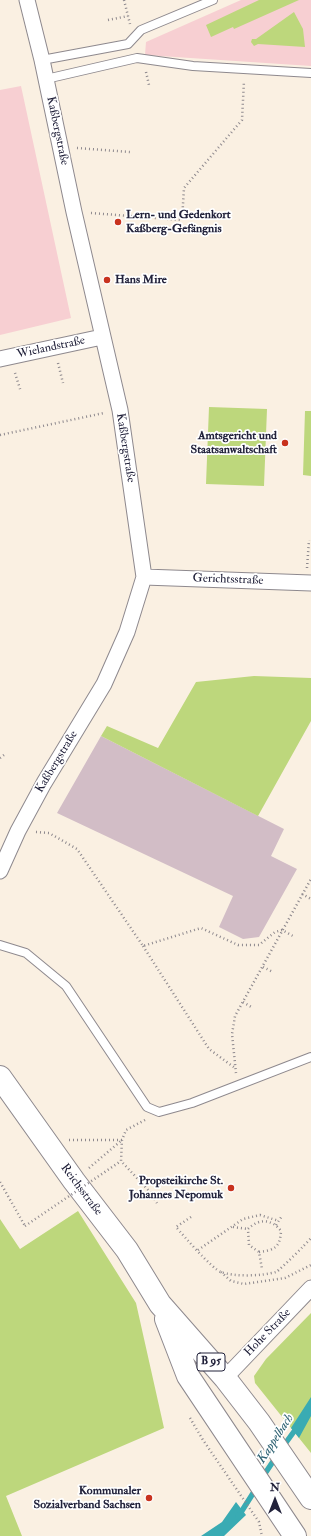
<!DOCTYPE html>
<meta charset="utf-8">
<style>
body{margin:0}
#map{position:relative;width:311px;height:1536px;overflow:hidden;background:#faf0e2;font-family:"IM FELL Double Pica",serif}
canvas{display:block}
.north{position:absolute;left:255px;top:1480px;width:40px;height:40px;-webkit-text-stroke:3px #fff;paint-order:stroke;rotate:0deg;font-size:11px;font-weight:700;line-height:16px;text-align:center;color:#22223b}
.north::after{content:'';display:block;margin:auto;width:14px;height:18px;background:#22223b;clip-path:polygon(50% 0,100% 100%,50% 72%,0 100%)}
</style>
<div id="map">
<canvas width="311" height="1536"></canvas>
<div class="north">N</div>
</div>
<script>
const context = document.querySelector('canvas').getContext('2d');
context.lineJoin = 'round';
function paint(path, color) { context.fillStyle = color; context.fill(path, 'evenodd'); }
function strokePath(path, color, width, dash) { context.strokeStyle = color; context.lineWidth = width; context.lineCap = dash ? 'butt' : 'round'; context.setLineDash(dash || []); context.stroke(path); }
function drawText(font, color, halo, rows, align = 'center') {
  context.font = font + ' "IM FELL Double Pica",serif'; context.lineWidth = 3.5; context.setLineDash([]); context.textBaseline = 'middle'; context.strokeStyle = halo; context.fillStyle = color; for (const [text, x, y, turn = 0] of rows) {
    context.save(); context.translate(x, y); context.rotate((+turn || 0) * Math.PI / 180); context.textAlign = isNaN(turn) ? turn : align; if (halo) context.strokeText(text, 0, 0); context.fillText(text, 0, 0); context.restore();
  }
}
const built = new Path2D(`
 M241 0H311V66L145 55 146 42Z
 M21 86 71 318 0 335V90Z`);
const industrial = new Path2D(`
 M101 736 284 829 271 856 297 869 259 937 243 939 219 927 233 896 57 813Z`);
const green = new Path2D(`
 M259 0H299L234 29 233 27 211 37 206 25Z
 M294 12 303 29 305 47 258 44 254 46 251 42 252 39H256Z
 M209 407 267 409 264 486 206 484Z
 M305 411H311V476L303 475Z
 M254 676 311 678V721L258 816 101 736 107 726 158 748 196 682Z
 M78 1211 136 1303 164 1428 6 1496 22 1536H0V1219L20 1249Z
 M311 1313V1453L255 1383 254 1376 266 1359Z`);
const water = new Path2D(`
 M311 1397V1416L299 1438 291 1428Z
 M236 1502 246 1515 224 1536H201L222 1522Z`);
const stream = new Path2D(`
 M282 1448 298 1426
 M262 1478 276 1457
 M238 1517 257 1487`);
const path = new Path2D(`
 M124 0 130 24
 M108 20 128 16
 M146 72 149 85
 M77 148 130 152
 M91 213 182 220 184 188 242 120 244 81
 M58 363 63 383
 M15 373 21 392
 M0 435 104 413
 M307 568 309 540
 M0 758 4 755
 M36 832 49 833 77 849 143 946 201 928 238 945H259L275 932 282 930 293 936
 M302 894 311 899
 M143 946 209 1049 235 1068
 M263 967 273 972
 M243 1002 253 1008
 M236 1073 232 1034 235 1016 311 879
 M145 1120 126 1130 122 1140 121 1161 151 1193 157 1203
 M69 1140H122
 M89 1168 122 1140
 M0 1182 25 1226
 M191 1217 176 1227C184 1236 212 1269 221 1272 234 1277 263 1276 276 1272 280 1270 307 1243 311 1238
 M276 1225 282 1216
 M233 1227 248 1229
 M198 1250 243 1219 260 1215 279 1221
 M259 1252C274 1250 280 1248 281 1231 272 1219 259 1218 248 1229L249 1245 259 1252 262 1269
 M221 1272 231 1281 244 1284 285 1278 311 1265
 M190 1418 203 1440 259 1522 262 1536`);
const service = new Path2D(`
 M42 60 128 44 141 30 213 0
 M46 79 137 58 193 66 311 73
 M0 945 26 953 66 986 147 1107 159 1112 192 1103 311 1057`);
const minor = new Path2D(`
 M0 359 102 337
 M144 577 311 583
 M0 871 18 831 44 783 104 684 127 632 144 577 120 410 74 212 42 60 27 0
 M225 1378 311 1288`);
const primary = new Path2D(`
 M0 1077 74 1181 127 1250 160 1304 225 1378 259 1422 311 1498
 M166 1319 188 1376 295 1536`);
const pathBridge = new Path2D(`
 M25 1226 121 1161`);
const markers = [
 [118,222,4,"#c8321e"],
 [107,280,4,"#c8321e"],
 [285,443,4,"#c8321e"],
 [231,1188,4,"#c8321e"],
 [149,1498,4,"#c8321e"]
];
const shields = [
 [211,1362,28]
];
const shieldNames = [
 ["B 95",211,1362]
];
const streetNames = [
 ["Kaßbergstraße",57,131,78],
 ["Wielandstraße",51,348,-12],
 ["Kaßbergstraße",125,448,81],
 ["Gerichtsstraße",228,580,2],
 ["Kaßbergstraße",57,762,-59],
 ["Reichsstraße",81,1190,53],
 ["Hohe Straße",268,1333,-46]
];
const poiNames = [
 ["Lern- und Gedenkort",126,215,"left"],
 ["Kaßberg-Gefängnis",126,229,"left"],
 ["Hans Mire",115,280,"left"],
 ["Amtsgericht und",277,436],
 ["Staatsanwaltschaft",277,450],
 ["Propsteikirche St.",223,1181],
 ["Johannes Nepomuk",223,1195],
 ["Kommunaler",141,1491],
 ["Sozialverband Sachsen",141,1505]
];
const waterNames = [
 ["Kappelbach",276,1439,-57]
];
paint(built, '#f7cfd2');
paint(industrial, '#d2bdc6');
paint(green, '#bdd77c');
paint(water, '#39abb3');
strokePath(stream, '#39abb3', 5.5);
strokePath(service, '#8e898e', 10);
strokePath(minor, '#8e898e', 17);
strokePath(primary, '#8e898e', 24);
strokePath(path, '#8e898e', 2.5, [1, 3]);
strokePath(service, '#fff', 8);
strokePath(minor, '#fff', 15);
strokePath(primary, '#fff', 22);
strokePath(pathBridge, '#8e898e', 2.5, [1, 3]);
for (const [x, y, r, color] of markers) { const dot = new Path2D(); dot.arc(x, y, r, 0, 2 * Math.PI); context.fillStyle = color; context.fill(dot); strokePath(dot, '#fff', 1.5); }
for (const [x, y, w] of shields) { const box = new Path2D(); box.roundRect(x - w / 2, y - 9, w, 18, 3); context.fillStyle = '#fff'; context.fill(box); strokePath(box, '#22223b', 1); }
drawText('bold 11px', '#22223b', null, shieldNames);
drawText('12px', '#22223b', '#fff', streetNames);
drawText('bold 12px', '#22223b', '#fff', poiNames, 'right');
drawText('italic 13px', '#2c6071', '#fff', waterNames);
</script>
